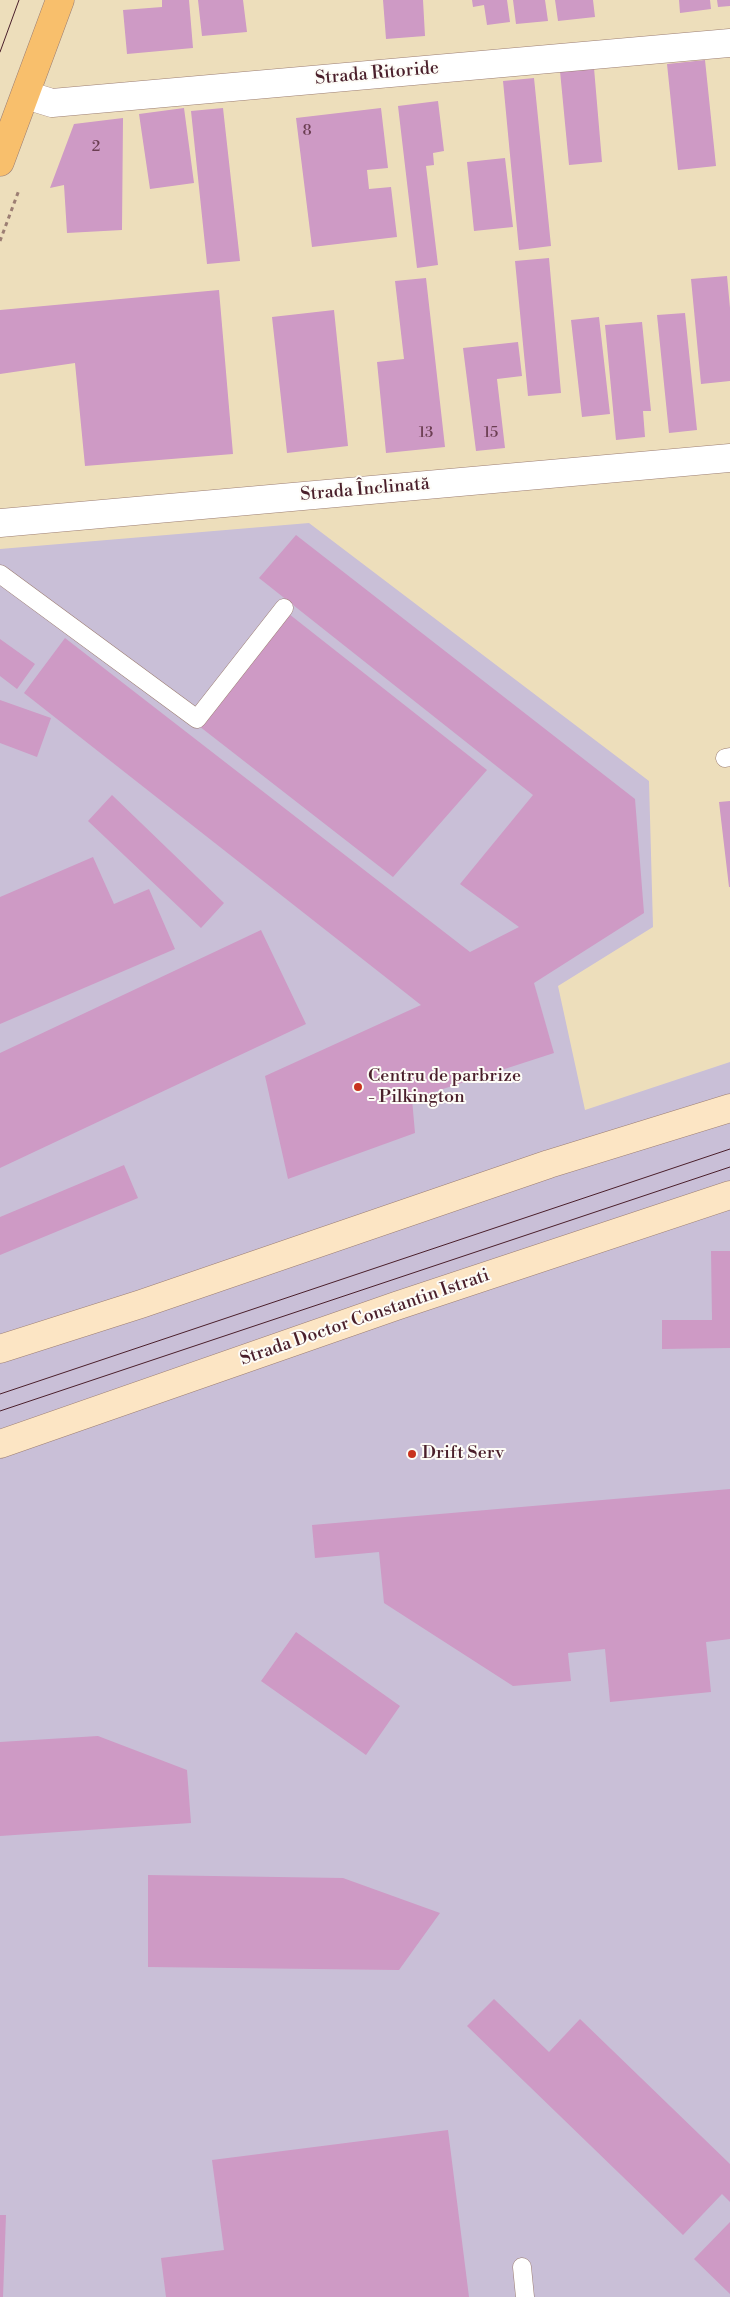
<!DOCTYPE html>
<meta charset="utf-8">
<style>
body{margin:0}
canvas{display:block;background:#eddebb}
</style>
<canvas width="730" height="2297"></canvas>
<script>
const context = document.querySelector('canvas').getContext('2d');
context.lineJoin = 'round';
function paint(path, color) { context.fillStyle = color; context.fill(path, 'evenodd'); }
function strokePath(path, color, width, dash) { context.strokeStyle = color; context.lineWidth = width; context.lineCap = dash ? 'butt' : 'round'; context.setLineDash(dash || []); context.stroke(path); }
function drawText(font, color, halo, rows, align = 'center') {
  context.font = font + ' "Libre Bodoni",serif'; context.lineWidth = 4; context.setLineDash([]); context.textBaseline = 'middle'; context.strokeStyle = halo; context.fillStyle = color; for (const [text, x, y, turn = 0] of rows) {
    context.save(); context.translate(x, y); context.rotate((+turn || 0) * Math.PI / 180); context.textAlign = isNaN(turn) ? turn : align; if (halo) context.strokeText(text, 0, 0); context.fillText(text, 0, 0); context.restore();
  }
}
const industrial = new Path2D(`
 M309 523 649 781 653 927 558 986 585 1110 730 1062V2297H0V549Z`);
const building = new Path2D(`
 M162 0H189L193 48 127 54 123 10 162 7Z
 M198 0H243L247 32 202 36Z
 M383 0H423L425 36 386 39Z
 M472 0H507L510 22 487 25 484 5 473 7Z
 M513 0H545L548 21 516 24Z
 M555 0H593L595 17 558 21Z
 M679 0H710L711 9 680 13Z
 M717 0H730V6L718 7Z
 M705 60 716 166 678 170 667 64Z
 M594 68 602 162 569 165 560 71Z
 M534 78 551 246 519 250 503 81Z
 M438 101 444 151 433 153 434 165 426 166 438 265 417 268 398 106Z
 M184 108 194 183 150 189 139 114Z
 M223 108 240 261 207 264 191 111Z
 M381 108 388 168 367 170 369 189 391 187 397 237 312 247 296 118Z
 M123 118 122 230 67 233 64 185 50 188 74 124Z
 M505 158 513 227 474 231 467 162Z
 M549 258 561 393 528 396 515 261Z
 M727 276 730 308V381L701 384 691 279Z
 M426 278 445 447 386 453 377 362 404 359 395 281Z
 M219 290 233 454 85 466 75 363 0 374V310Z
 M334 310 348 446 287 453 272 317Z
 M685 313 697 430 669 433 657 315Z
 M599 317 610 414 582 417 571 320Z
 M642 322 651 411H643L645 437 616 440 605 325Z
 M518 342 522 376 497 379 505 448 476 451 463 348Z
 M296 535 635 799 644 913 534 983 554 1053 412 1099 415 1133 288 1179 265 1076 421 1005 24 693 65 638 470 952 519 927 460 884 533 795 259 578Z
 M289 614 487 770 393 877 199 726Z
 M0 639 35 664 17 689 0 676Z
 M0 700 51 718 37 757 0 743Z
 M112 795 224 903 201 928 88 821Z
 M730 801V887H729L719 802Z
 M93 857 114 904 149 889 175 949 0 1024V897Z
 M261 930 306 1024 0 1168V1053Z
 M124 1165 138 1198 0 1255V1217Z
 M711 1251H730V1348L662 1349V1320H712Z
 M730 1489V1639L706 1642 711 1692 610 1702 605 1649 568 1653 571 1681 513 1686 384 1603 379 1552 315 1558 312 1525Z
 M296 1632 400 1706 366 1755 261 1681Z
 M98 1736 187 1770 191 1823 0 1836V1742Z
 M148 1875 343 1878 440 1913 399 1970 148 1967Z
 M494 1999 549 2052 580 2019 730 2164V2202L722 2194 683 2235 467 2026Z
 M448 2130 469 2297H166L161 2258 224 2250 212 2160Z
 M0 2215H6L3 2297H0Z
 M730 2222V2294L694 2259Z`);
const path = new Path2D(`
 M0 241 19 190`);
const lane = new Path2D(`
 M0 574 197 719 284 608
 M725 758 730 757
 M522 2267 525 2297`);
const street = new Path2D(`
 M26 95 52 103 730 43
 M0 523 730 458`);
const secondary = new Path2D(`
 M0 1349 141 1304 549 1164 730 1108
 M0 1444 396 1306 730 1195`);
const primary = new Path2D(`
 M0 162 60 0`);
const tram = new Path2D(`
 M0 52 19 0
 M0 1394 730 1149
 M0 1411 730 1167`);
const markers = [
 [358,1087,5,"#c8321e"],
 [412,1454,5,"#c8321e"]
];
const numberNames = [
 ["8",307,131],
 ["2",96,147],
 ["13",426,433],
 ["15",491,433]
];
const streetNames = [
 ["Strada Ritoride",377,74,-5],
 ["Strada Înclinată",365,490,-5],
 ["Strada Doctor Constantin Istrati",365,1318,-19]
];
const poiNames = [
 ["Centru de parbrize",368,1077],
 ["- Pilkington",368,1098],
 ["Drift Serv",422,1454]
];
paint(industrial, '#c9bfd7');
paint(building, '#ce9ac5');
strokePath(lane, '#9c7e73', 19);
strokePath(street, '#9c7e73', 29);
strokePath(secondary, '#9c7e73', 29);
strokePath(primary, '#9c7e73', 29);
strokePath(path, '#9c7e73', 3, [4, 4]);
strokePath(lane, '#fff', 18);
strokePath(street, '#fff', 28);
strokePath(secondary, '#fce5c4', 28);
strokePath(primary, '#f8bf6c', 28);
strokePath(tram, '#4a1f2b', 1);
for (const [x, y, r, color] of markers) { const dot = new Path2D(); dot.arc(x, y, r, 0, 2 * Math.PI); context.fillStyle = color; context.fill(dot); strokePath(dot, '#fdfcf7', 2); }
drawText('15px', '#6b3e52', null, numberNames);
drawText('18px', '#4a1f2b', '#fdfcf7', streetNames);
drawText('18px', '#4a1f2b', '#fdfcf7', poiNames, 'left');
</script>
